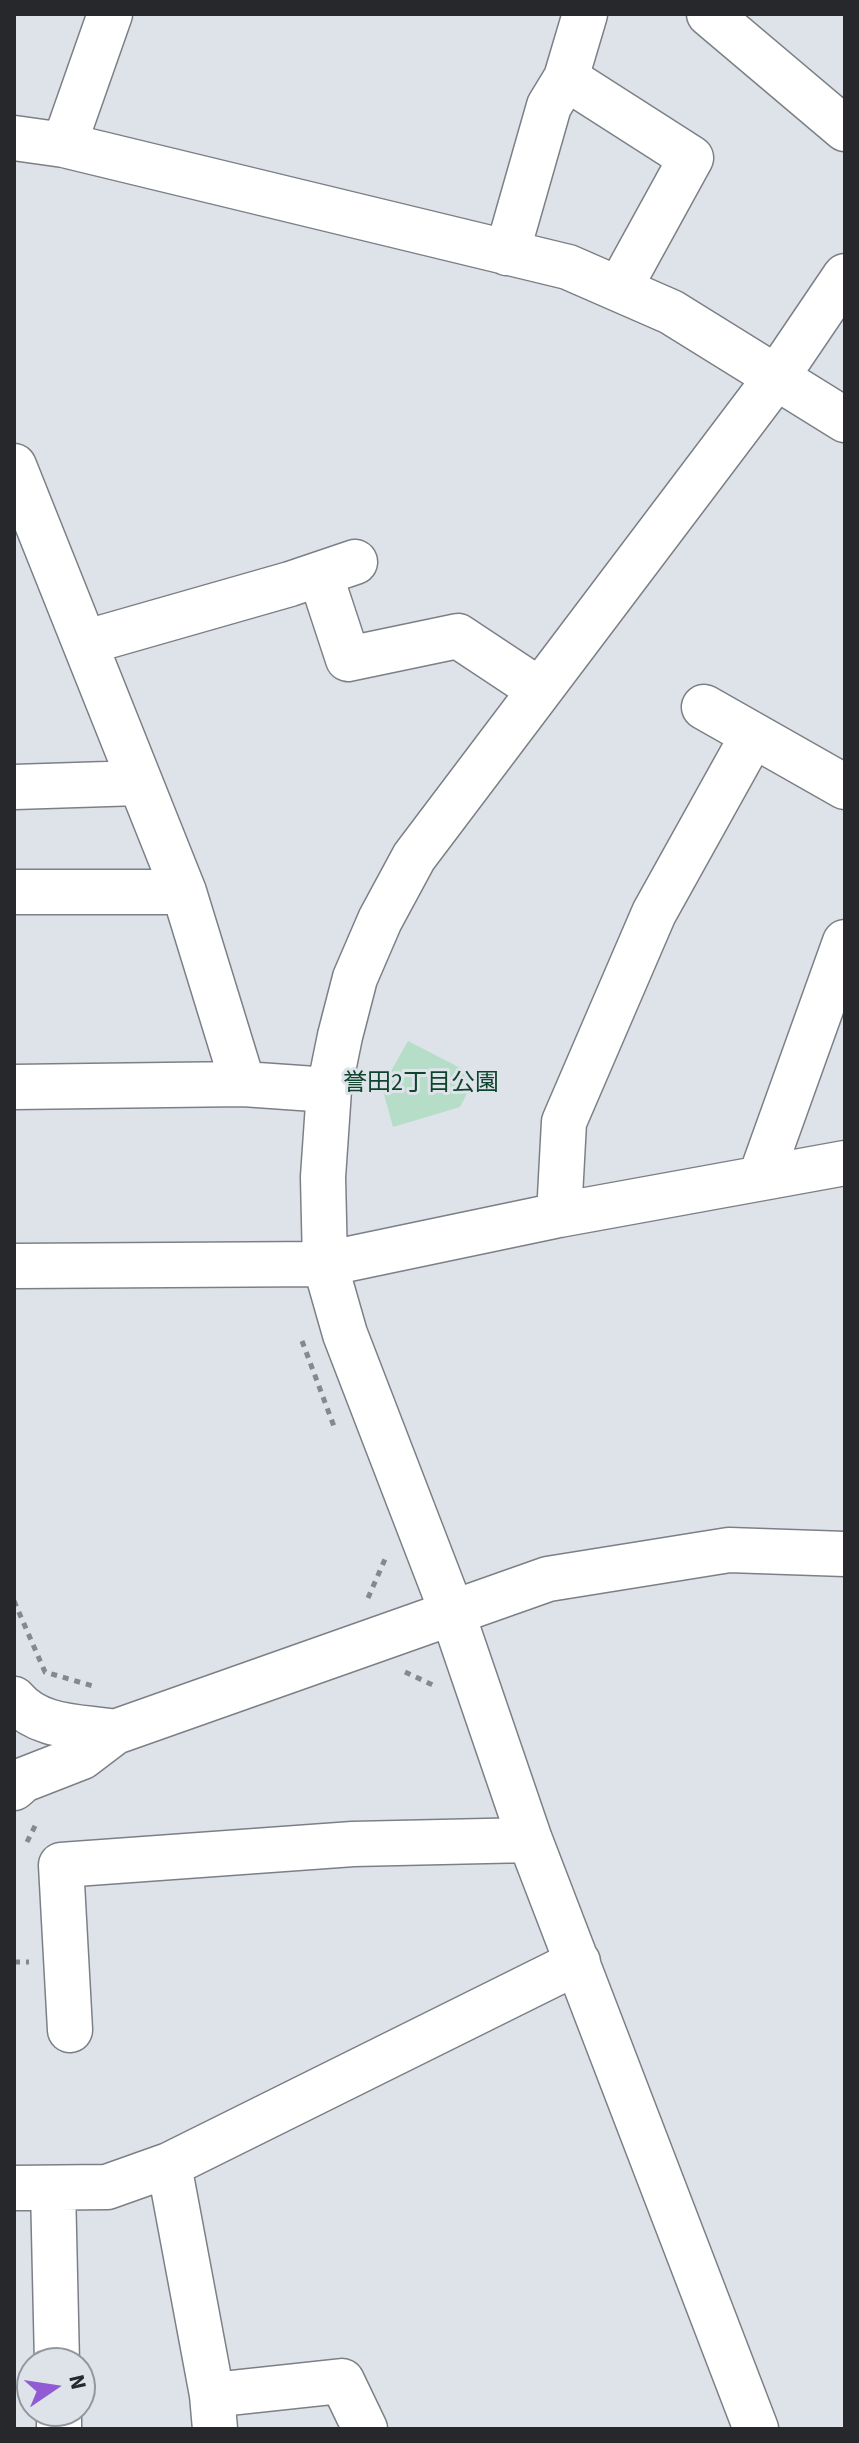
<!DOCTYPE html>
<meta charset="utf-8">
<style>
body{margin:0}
#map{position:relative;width:859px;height:2443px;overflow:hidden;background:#dee3ea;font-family:"Source Sans 3",sans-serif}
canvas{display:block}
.frame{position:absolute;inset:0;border:16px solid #26282b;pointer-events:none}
.north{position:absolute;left:16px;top:2347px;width:80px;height:80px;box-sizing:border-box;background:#dee3ea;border:2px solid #94989e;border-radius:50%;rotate:77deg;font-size:22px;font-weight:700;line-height:32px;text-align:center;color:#26282b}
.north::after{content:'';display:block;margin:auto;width:28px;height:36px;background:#905bd3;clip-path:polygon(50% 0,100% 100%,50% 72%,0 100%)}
</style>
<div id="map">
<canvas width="859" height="2443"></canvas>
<div class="frame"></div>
<div class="north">N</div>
</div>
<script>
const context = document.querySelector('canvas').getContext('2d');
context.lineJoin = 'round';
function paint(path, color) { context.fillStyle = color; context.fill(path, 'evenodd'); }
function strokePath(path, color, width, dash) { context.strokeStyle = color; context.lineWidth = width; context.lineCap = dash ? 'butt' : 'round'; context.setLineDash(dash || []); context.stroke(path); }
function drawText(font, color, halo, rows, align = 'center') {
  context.font = font + ' "Source Sans 3","Noto Sans JP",sans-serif'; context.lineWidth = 6; context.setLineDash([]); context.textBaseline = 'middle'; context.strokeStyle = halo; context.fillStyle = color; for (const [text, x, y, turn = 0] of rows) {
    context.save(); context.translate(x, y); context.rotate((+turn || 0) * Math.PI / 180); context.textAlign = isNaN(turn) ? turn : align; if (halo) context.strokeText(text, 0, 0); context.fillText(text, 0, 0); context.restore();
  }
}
const green = new Path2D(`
 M408 1041 476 1076 460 1107 393 1127 382 1087Z`);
const path = new Path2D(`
 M302 1341 335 1429
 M368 1598 386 1557
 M14 1601 45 1672 93 1686
 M405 1672 435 1686
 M27 1842 37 1822
 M14 1962H29`);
const minor = new Path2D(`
 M709 14 845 129
 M566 78 691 158 619 289
 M14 138 64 145 568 267 671 312 845 420
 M64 145 110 14
 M507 253 549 106 566 78 585 14
 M14 466 184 892 243 1084 329 1090
 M320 574 348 659 458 636 538 689
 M87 642 290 584 355 562
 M704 707 845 787
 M14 787 139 783
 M14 892H184
 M14 1087 243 1084
 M761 1176 845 942
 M559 1215 564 1122 654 913 753 735
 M14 1266 325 1264 559 1215 845 1163
 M14 1699C39 1729 80 1726 115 1732
 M14 1788 23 1780 82 1757 115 1732 548 1579 729 1550 845 1554
 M70 2030 61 1865 353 1844 530 1840
 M169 2165 212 2395 215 2429
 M14 2188 107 2187 169 2165 578 1962
 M53 2188 57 2363
 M212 2395 342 2381 365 2429
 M59 2411V2429
 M756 2429 530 1840 452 1612 345 1334 325 1264 323 1177 329 1090 340 1036 355 978 380 920 414 857 778 375 845 276`);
const parkNames = [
 ["誉田2丁目公園",421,1085]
];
paint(green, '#b5ddc7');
strokePath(minor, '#7c8086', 47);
strokePath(path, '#85898e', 5, [6, 6]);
strokePath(minor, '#fff', 44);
drawText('24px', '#0e442d', '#dee3ea', parkNames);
</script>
